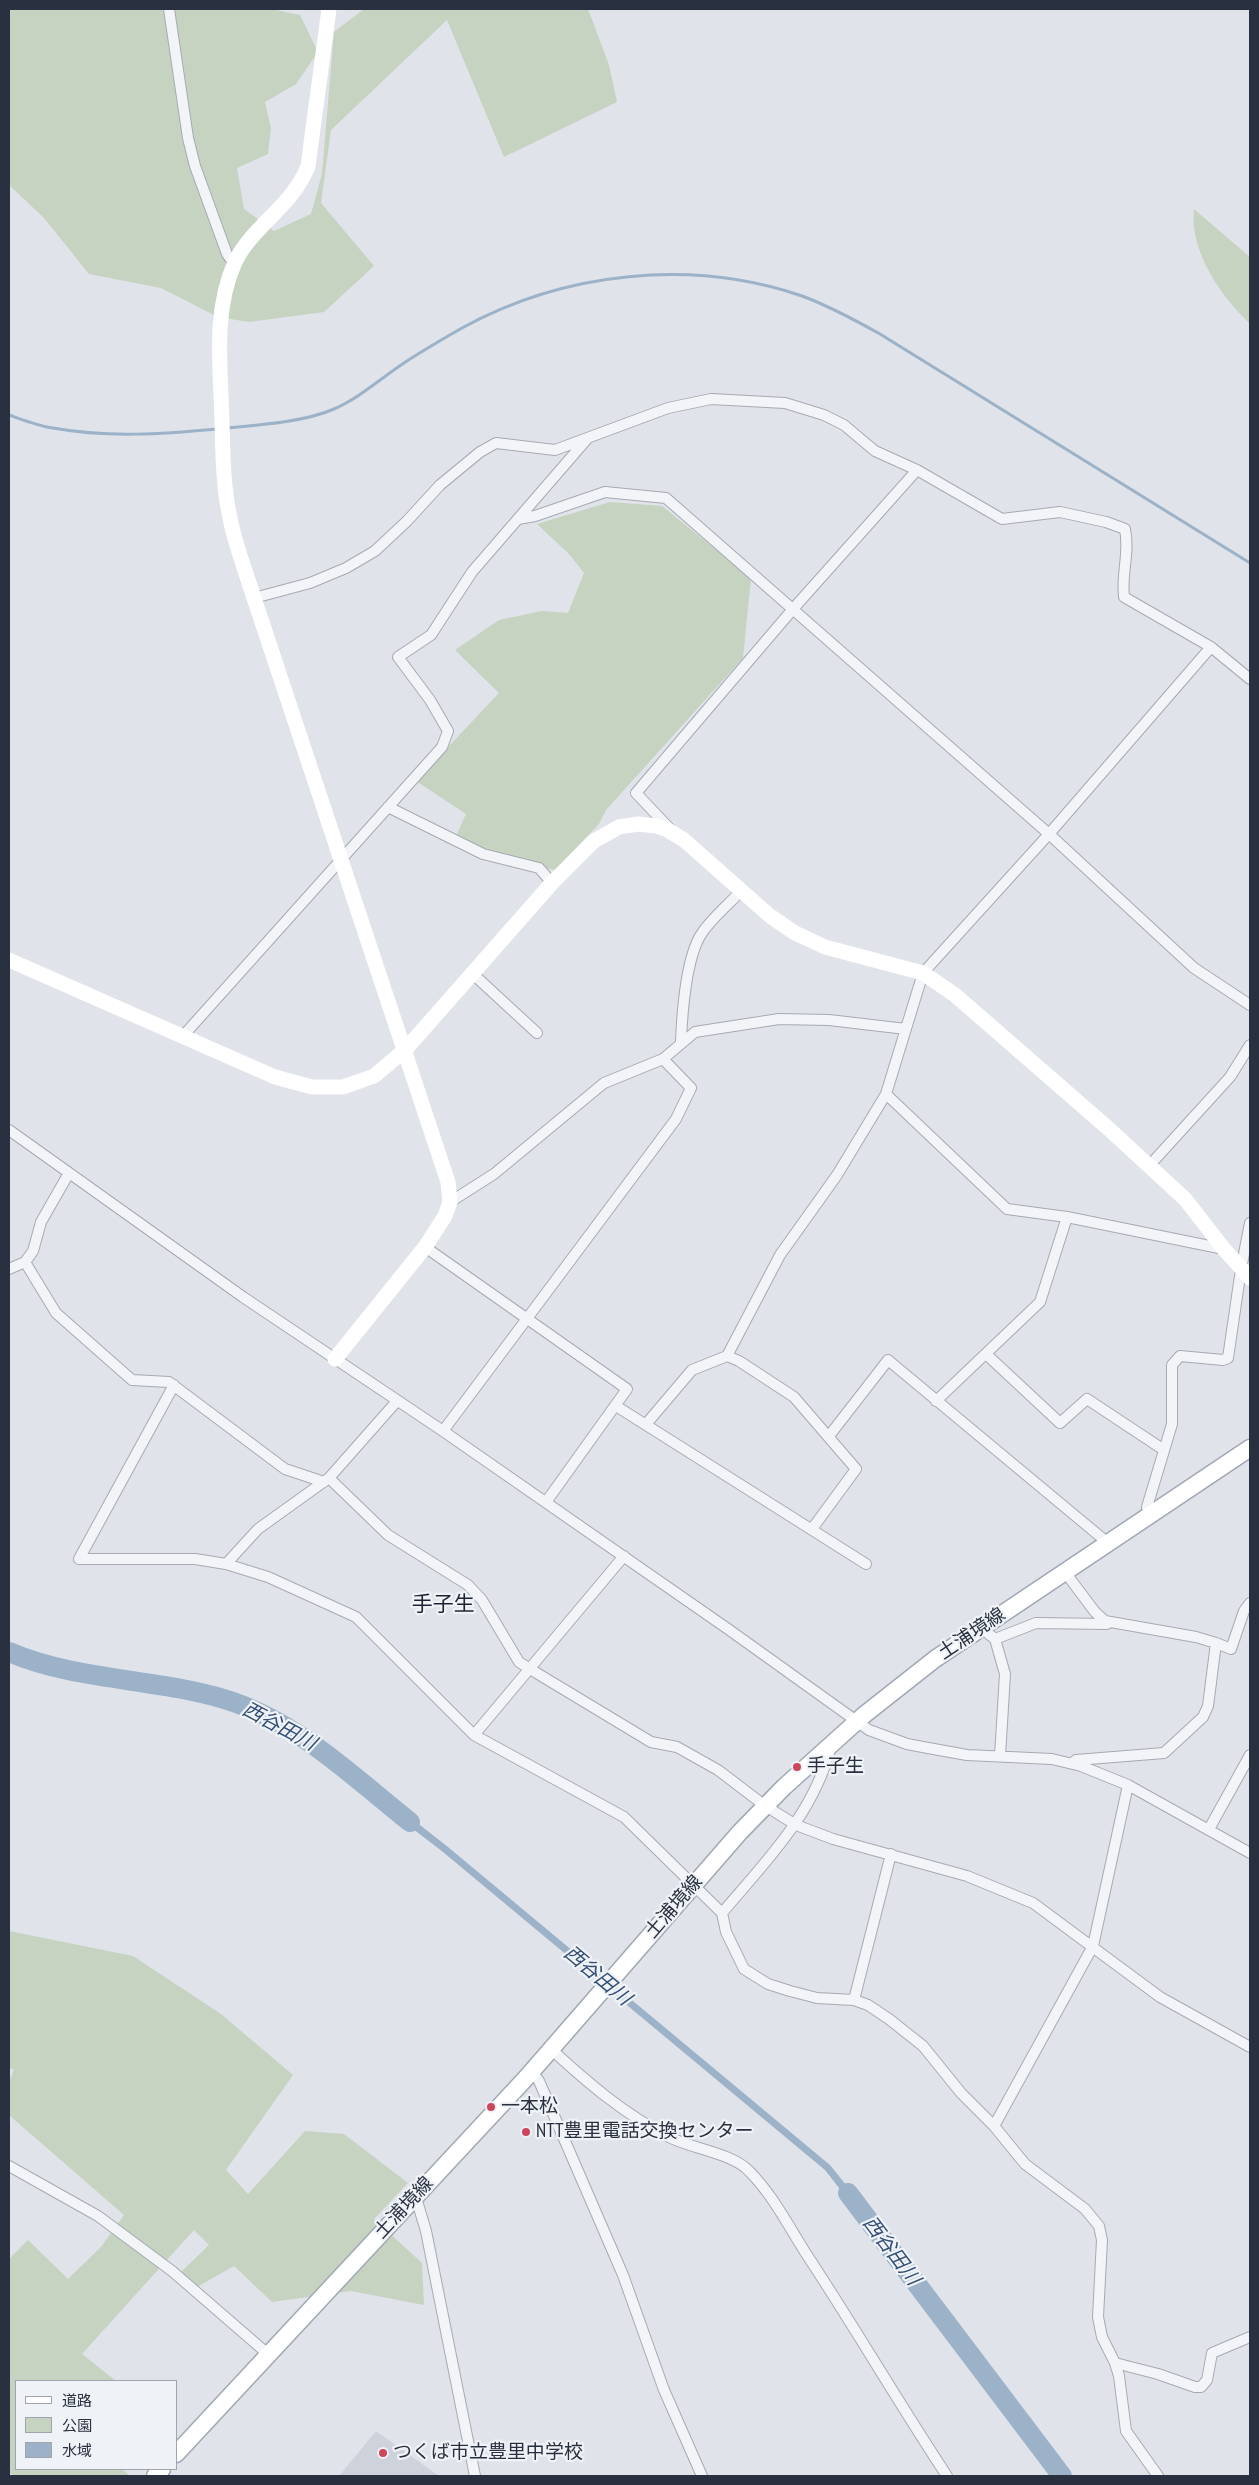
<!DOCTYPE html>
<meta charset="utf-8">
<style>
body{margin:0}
#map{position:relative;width:1259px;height:2485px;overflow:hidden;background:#e0e3e9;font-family:"PT Sans Narrow","Noto Sans JP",sans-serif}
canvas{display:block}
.frame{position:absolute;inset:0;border:10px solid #293140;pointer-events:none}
.legend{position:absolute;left:15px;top:2380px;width:162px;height:90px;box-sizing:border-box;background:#eff2f6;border:1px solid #a0a5ad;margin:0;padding:6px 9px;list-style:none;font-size:15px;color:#293140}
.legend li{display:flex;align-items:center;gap:10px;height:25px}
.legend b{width:25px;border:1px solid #a0a5ad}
</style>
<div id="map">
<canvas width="1259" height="2485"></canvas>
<div class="frame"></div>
<ul class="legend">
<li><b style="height:6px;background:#fff"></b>道路</li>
<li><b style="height:14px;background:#c6d3c1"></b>公園</li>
<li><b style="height:14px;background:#9bb2c9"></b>水域</li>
</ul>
</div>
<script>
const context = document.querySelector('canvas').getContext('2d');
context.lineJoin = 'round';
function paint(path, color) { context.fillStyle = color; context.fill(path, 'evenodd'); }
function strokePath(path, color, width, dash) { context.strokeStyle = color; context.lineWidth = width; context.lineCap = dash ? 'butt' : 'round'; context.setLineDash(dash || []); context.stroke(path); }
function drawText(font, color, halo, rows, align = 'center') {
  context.font = font + ' "PT Sans Narrow","Noto Sans JP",sans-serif'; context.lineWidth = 4.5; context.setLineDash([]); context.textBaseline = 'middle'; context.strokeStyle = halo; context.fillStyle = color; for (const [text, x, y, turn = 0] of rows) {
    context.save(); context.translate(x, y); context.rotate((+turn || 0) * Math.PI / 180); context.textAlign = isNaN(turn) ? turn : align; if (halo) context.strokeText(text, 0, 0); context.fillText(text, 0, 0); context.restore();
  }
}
const built = new Path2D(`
 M376 2431 439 2476H339Z`);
const green = new Path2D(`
 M9 9H271L300 15 318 52 296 84 265 102 271 128 268 154 237 168 244 209 274 231 311 214 322 174 334 32 364 9H588L609 65 617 102 504 157 447 20 331 130 321 203 374 266 324 312 249 322 218 317 161 288 89 274 44 218 9 185Z
 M1194 209 1250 257V324C1221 296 1189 251 1194 209Z
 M610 502 662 506 751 578 743 658 606 810 599 824 555 870 502 862 455 838 466 814 416 781 499 693 455 650 499 620 542 611 568 613 584 573 569 554 537 524Z
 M9 1931 133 1956 221 2014 293 2075 226 2170 248 2194 305 2131 344 2134 408 2183 374 2219 422 2263 424 2305 351 2291 272 2302 234 2266 197 2287 181 2272 209 2245 194 2230 82 2354 116 2381H16V2469H122L130 2476H15L9 2473V2259L28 2240 68 2279 101 2247 124 2215 9 2115V2082L14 2069H9Z`);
const water = new Path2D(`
 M392 1803 448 1847 830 2165 867 2211 861 2216 825 2170 443 1852 387 1809Z`);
const stream = new Path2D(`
 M9 415C23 420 38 426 53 428 108 438 163 434 218 429
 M227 428C260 425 304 422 334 409 359 398 379 380 401 365 420 352 441 340 462 328 564 272 691 258 802 296 829 306 855 320 880 334L1250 563`);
const river = new Path2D(`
 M9 1652C77 1681 154 1678 224 1699 297 1721 352 1776 410 1822
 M848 2193 1062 2476`);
const street = new Path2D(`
 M169 9 188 138 195 166 227 254 234 264
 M518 519 535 516 605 492 666 498 1049 834 1194 968 1250 1005
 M254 598 310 583 346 568 375 551 407 521 440 485 480 452 496 443 555 450 668 408 711 399 785 403 824 415 844 425 875 451 917 470 1002 519 1060 512 1106 522 1125 529C1130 554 1121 573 1124 597L1211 647 1250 679
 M388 807 483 854 539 868 552 883
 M671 830 636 793 793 609 917 470
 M473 974 537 1033
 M183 1036 442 747 448 731 430 700 398 657 431 635 472 572 587 439
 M681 1041C682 1014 686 956 702 933 712 918 728 905 741 891
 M886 1094 1007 1209 1067 1217 1224 1249
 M9 1130 243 1297 443 1431 728 1629 869 1730 907 1744 928 1748 967 1755 1052 1759 1081 1766 1128 1785 1250 1853
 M1149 1166 1230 1077 1250 1045
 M450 1202 494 1174 604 1083 663 1059 695 1032 779 1019 829 1020 906 1029
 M425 1247 627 1389 546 1502
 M25 1262 56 1313 132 1380 169 1382 285 1469 324 1482
 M9 1269 25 1262 33 1251 41 1222 69 1173
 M986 1354 1060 1423 1087 1399 1164 1450
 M727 1356 739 1361 794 1397 856 1469 812 1529
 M174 1385 79 1559H195L226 1564 268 1577 356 1617 474 1735 624 1817 722 1913 726 1932 744 1969 768 1984 790 1991 817 1998 854 2000 868 2005 889 2019 923 2046 961 2093 994 2126 1025 2164 1085 2209 1099 2226 1102 2240 1098 2317 1102 2337 1115 2363 1119 2376 1126 2431 1158 2476
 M936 1401 1040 1302 1067 1217
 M616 1406 866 1564
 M647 1423 692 1370 727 1356 780 1255 837 1175 886 1094 923 973 1049 834 1211 647
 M443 1431 676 1119 691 1088 663 1059
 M829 1436 888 1360 1108 1543
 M329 1478 388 1535 468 1585 482 1600 519 1662 530 1669 651 1742 677 1747 718 1770 764 1805 796 1825 833 1839 967 1876 1033 1903 1160 1997 1250 2047
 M1151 1514 1147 1507 1172 1424V1365L1180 1356 1223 1360 1228 1358 1241 1269 1250 1223
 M226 1564 258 1529 329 1478 397 1401
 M1065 1572 1095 1612 1105 1621 1196 1637 1216 1643
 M980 1627 995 1639 1036 1623 1107 1624
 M995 1639 1005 1674 1000 1756
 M474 1735 624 1556
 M1072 1763 1076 1760 1164 1753 1203 1717 1208 1706 1216 1643 1231 1649 1244 1611 1250 1603
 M1209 1829 1250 1755
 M722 1913C765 1862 814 1814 831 1746
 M854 2000 891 1854
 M551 2049C588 2083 624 2114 669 2137 692 2149 732 2153 749 2171 772 2194 788 2225 805 2252 854 2326 898 2402 947 2476
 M532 2071 539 2081 623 2275 664 2390 702 2476
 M994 2126 1093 1946 1128 1785
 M9 2166 98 2216 172 2271 269 2355
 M413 2197 417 2201 426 2231 475 2476
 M1115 2363 1158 2374 1195 2387H1201L1207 2380 1212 2353 1250 2337`);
const secondary = new Path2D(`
 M329 9 308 166C293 206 253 225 235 262 212 314 221 369 222 423 223 455 223 486 230 518 235 545 246 572 254 598L448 1182 450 1202 445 1216 425 1247 335 1359
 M9 960 275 1077 312 1087H343L374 1076 405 1050 552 883 594 841 619 827 638 824 656 826 666 829 684 840 770 916 795 933 825 947 923 973 955 995 1109 1129 1185 1199 1224 1249 1250 1278`);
const primary = new Path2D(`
 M176 2454 526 2078 740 1832 784 1787 864 1715 935 1659 1250 1448
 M155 2476 162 2469`);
const markers = [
 [797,1767,5,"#cd465b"],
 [491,2107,5,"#cd465b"],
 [526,2132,5,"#cd465b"],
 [383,2453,5,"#cd465b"]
];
const streetNames = [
 ["土浦境線",972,1634,-34],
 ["土浦境線",674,1907,-49],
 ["土浦境線",404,2208,-47]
];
const poiNames = [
 ["手子生",807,1767],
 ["一本松",501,2107],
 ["NTT豊里電話交換センター",536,2132],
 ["つくば市立豊里中学校",393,2453]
];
const waterNames = [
 ["西谷田川",279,1727,28],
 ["西谷田川",597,1976,40],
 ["西谷田川",891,2251,53]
];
const quarterNames = [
 ["手子生",443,1605]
];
paint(built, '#ced3db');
paint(green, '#c6d3c1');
paint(water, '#9bb2c9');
strokePath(stream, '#9bb2c9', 3);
strokePath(river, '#9bb2c9', 20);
strokePath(street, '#a5aab3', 12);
strokePath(primary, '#9fa8b4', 19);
strokePath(street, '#f3f4f7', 10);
strokePath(secondary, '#fff', 15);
strokePath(primary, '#fff', 16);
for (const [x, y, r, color] of markers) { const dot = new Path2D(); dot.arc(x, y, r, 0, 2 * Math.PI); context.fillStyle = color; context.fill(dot); strokePath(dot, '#eff2f6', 2); }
drawText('19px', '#293140', '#eff2f6', streetNames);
drawText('19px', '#293140', '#eff2f6', poiNames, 'left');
drawText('italic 20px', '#335074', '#eff2f6', waterNames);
drawText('21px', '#1b2231', '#eff2f6', quarterNames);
</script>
